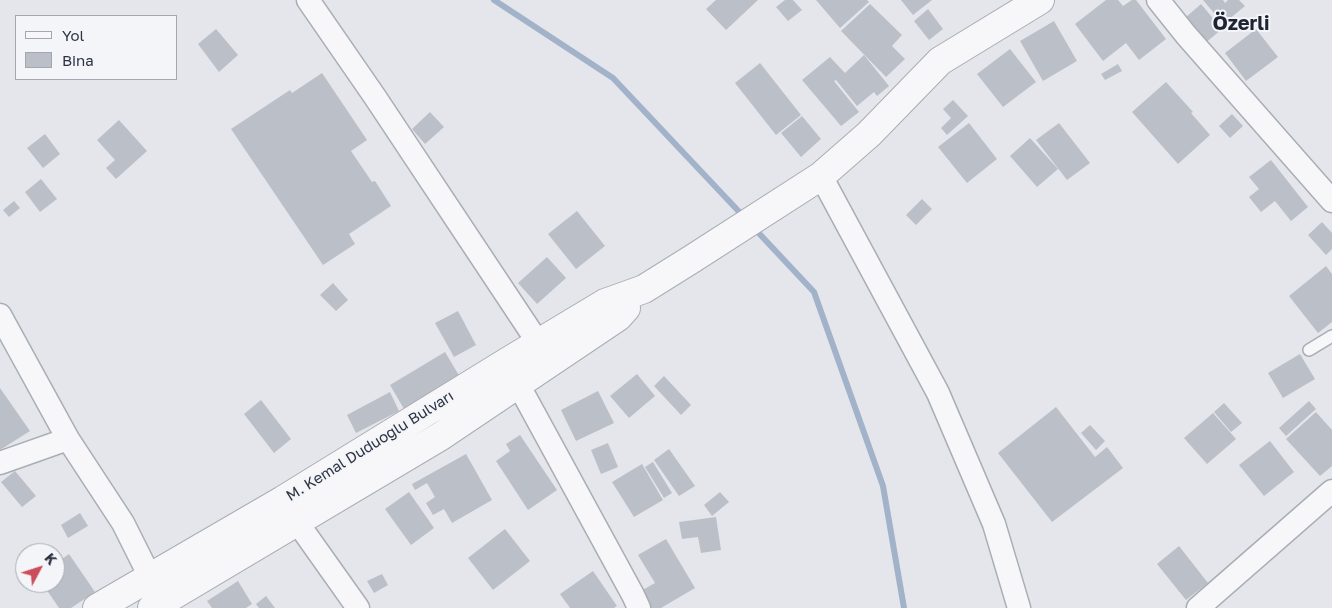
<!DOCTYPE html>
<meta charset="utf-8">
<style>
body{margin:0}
#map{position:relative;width:1332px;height:608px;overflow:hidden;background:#e4e6eb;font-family:"Golos Text",sans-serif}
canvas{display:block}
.legend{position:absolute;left:15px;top:15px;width:162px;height:65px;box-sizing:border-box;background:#f4f5f8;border:1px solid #a4a7b0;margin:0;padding:6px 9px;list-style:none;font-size:15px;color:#2c3343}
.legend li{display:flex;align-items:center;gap:10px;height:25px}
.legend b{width:25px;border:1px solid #a4a7b0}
.north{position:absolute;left:15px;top:543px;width:50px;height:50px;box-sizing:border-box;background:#f4f5f8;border:1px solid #a4a7b0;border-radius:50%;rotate:50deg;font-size:14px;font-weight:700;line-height:20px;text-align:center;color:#2c3343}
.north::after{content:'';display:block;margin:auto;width:18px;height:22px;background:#ca4f5a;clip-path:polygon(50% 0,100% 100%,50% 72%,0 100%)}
</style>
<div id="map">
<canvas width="1332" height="608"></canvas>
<ul class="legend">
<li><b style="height:6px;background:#f7f7f9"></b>Yol</li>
<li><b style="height:14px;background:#bbbfc8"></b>Bina</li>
</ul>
<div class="north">K</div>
</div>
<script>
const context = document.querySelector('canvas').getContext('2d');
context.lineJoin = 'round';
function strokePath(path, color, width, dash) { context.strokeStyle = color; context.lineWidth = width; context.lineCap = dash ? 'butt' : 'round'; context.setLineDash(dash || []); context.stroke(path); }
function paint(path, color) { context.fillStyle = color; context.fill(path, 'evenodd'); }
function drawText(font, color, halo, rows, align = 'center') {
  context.font = font + ' "Golos Text",sans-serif'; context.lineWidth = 4; context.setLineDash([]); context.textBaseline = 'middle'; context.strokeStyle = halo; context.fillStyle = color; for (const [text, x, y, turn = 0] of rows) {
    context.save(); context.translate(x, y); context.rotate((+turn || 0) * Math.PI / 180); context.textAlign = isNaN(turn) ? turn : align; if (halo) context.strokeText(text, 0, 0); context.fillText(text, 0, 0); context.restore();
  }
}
const stream = new Path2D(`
 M494 0 613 78 745 218
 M753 227 814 292 883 486 904 608`);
const building = new Path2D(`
 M716 0H758L726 30 706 9Z
 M785 0H793L802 10 788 21 776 7Z
 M816 0H867L869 2 840 28Z
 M901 0H932L913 15Z
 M1106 0H1118L1123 6 1132 0H1136L1166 39 1139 60 1126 43 1103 61 1075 24Z
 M1203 0H1223L1225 3 1228 0H1239L1245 6 1223 24Z
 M870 4 902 35 892 46 905 59 886 77 841 31Z
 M1201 4 1222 29 1204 44 1185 18Z
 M928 9 943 29 929 40 914 21Z
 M1054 21 1077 61 1043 81 1020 41Z
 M216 29 238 55 219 72 198 44Z
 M1256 29 1278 57 1246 81 1225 53Z
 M1010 49 1036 82 1003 107 977 74Z
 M864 55 889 86 877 96 874 92 857 106 836 80 834 81 859 112 841 126 802 80 830 57 845 73Z
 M760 63 801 115 776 135 735 83Z
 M1118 64 1122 71 1105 80 1101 74Z
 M322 73 367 140 351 151 372 182 375 181 391 206 349 234 355 244 323 265 231 129 290 90 292 93Z
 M1166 82 1193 112 1191 113 1210 135 1178 164 1132 112Z
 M953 100 968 116 947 135 941 128 951 118 943 109Z
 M430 112 444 127 425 144 412 129Z
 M1232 114 1243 126 1230 138 1219 126Z
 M802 116 821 139 801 157 781 133Z
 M119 120 147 151 116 179 106 168 115 160 97 140Z
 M969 123 997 159 967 183 938 147Z
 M1059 123 1090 163 1067 180 1036 140Z
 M45 134 60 154 43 168 27 148Z
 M1030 138 1058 169 1037 187 1010 156Z
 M1271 160 1308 207 1291 221 1275 201 1261 212 1249 197 1259 189 1249 177Z
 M41 179 57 199 40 212 25 192Z
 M922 199 932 209 916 225 906 215Z
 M14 201 20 208 9 217 3 210Z
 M577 211 605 246 576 269 548 234Z
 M1322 222 1332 233V249L1326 255 1308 235Z
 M547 257 566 278 537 304 518 283Z
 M1326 266 1332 274V322L1318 333 1289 296Z
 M333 283 348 300 336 311 320 295Z
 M458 311 476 345 454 357 435 323Z
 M445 352 460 377 404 409 390 385Z
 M1300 354 1315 379 1283 398 1268 373Z
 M637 374 655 396 629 418 610 396Z
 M664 376 691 405 681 415 654 386Z
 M0 388 30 431 0 450Z
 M598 391 614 423 576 441 561 410Z
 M390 392 399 411 356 433 347 415Z
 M261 400 291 439 274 453 244 414Z
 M1309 401 1316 409 1286 436 1279 428Z
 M1224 403 1242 423 1231 432 1214 412Z
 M1056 407 1095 457 1107 447 1123 468 1052 522 998 453Z
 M1316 412 1332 430V466L1320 476 1286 439Z
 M1213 413 1236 439 1207 464 1184 438Z
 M1090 425 1105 441 1096 450 1081 433Z
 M520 435 557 490 528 510 496 461 510 451 506 444Z
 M1270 441 1294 472 1264 496 1239 465Z
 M608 443 618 467 601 474 591 450Z
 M669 449 695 486 679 496 654 460Z
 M466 454 492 500 452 523 444 509 433 515 426 503 435 497 427 483 415 490 412 484Z
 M653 462 672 493 664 498 645 467Z
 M642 464 663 500 634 517 612 482Z
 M15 471 36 496 22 507 1 482Z
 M409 492 434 528 411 545 385 509Z
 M720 492 729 502 712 516 704 505Z
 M80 513 88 526 68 538 61 525Z
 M716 517 721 550 701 553 698 537 682 539 679 522Z
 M505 529 530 561 493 590 468 558Z
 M666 539 695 588 661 608H650L641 591 655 583 638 555Z
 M1179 546 1208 583 1186 600 1157 564Z
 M69 554 95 592 71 608H59L42 583H55V564Z
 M593 571 617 606 614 608H570L560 594Z
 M382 574 388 585 374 593 367 581Z
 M238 581 252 604 246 608H212L207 601Z
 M266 596 275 608H259L256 604Z`);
const service = new Path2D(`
 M1309 350 1332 336`);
const minor = new Path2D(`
 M308 0 375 97 539 344
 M1158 0 1186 35 1332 201
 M821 176 938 393 994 524 1019 608
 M0 315 68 439
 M518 384 633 595 639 608
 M0 463 68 439 123 523 150 577
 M297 522 358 608
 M1198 608 1332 491`);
const tertiary = new Path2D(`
 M97 608 283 500 507 362 605 303 644 289 692 259 821 176 869 134 940 61 1040 0
 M152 608 441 436 618 317 626 308`);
const streetNames = [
 ["M. Kemal Duduoğlu Bulvarı",370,446,-32]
];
const districtNames = [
 ["Özerli",1241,24]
];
strokePath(stream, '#a1b2c9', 6);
paint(building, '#bbbfc8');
strokePath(service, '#a9adb5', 14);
strokePath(minor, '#a9adb5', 25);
strokePath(tertiary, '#a9adb5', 30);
strokePath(service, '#f7f7f9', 11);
strokePath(minor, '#f7f7f9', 22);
strokePath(tertiary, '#f7f7f9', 28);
drawText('15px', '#2c3343', '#f4f5f8', streetNames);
drawText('bold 20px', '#1e2434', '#f4f5f8', districtNames);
</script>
